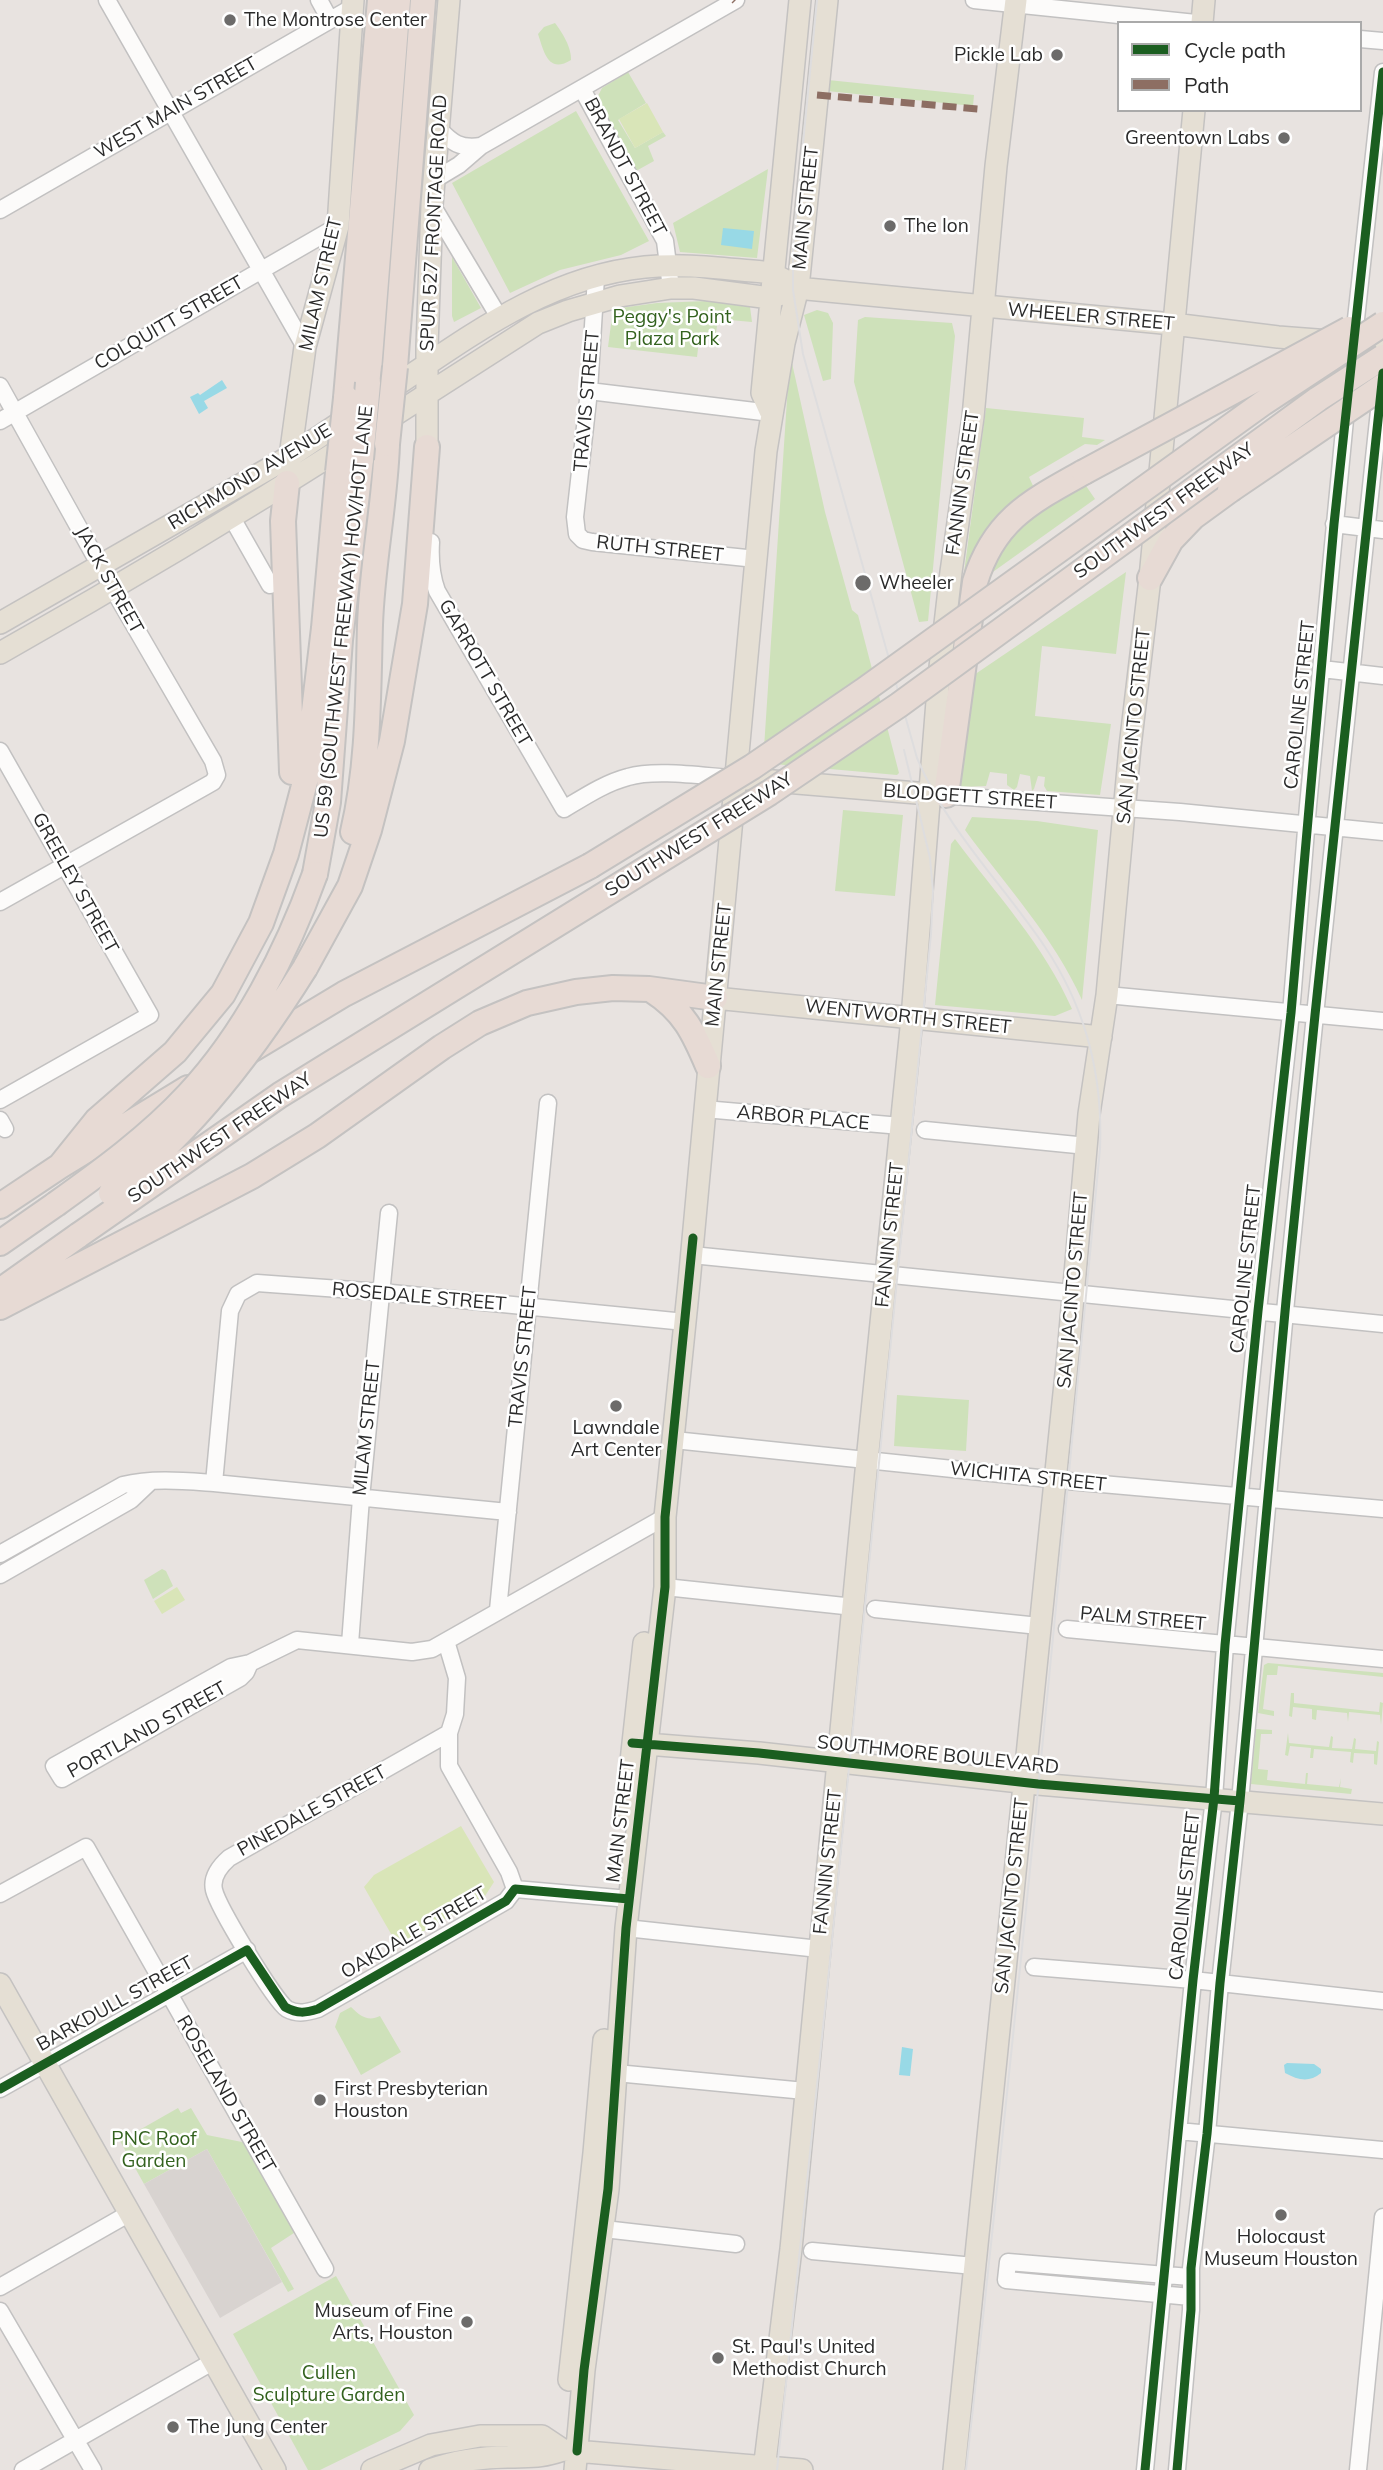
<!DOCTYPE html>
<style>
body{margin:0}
#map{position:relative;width:1383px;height:2470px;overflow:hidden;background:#e8e3e0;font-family:Mulish,sans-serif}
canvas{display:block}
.legend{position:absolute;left:1117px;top:21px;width:245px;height:91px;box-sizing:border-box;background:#fff;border:2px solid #aaa;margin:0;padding:9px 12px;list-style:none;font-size:21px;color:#2a2a2a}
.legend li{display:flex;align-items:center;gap:14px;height:35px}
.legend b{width:35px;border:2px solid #aaa}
</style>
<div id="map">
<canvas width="1383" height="2470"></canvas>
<ul class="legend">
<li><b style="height:9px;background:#1b5e20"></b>Cycle path</li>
<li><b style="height:9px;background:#8d6e63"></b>Path</li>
</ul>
</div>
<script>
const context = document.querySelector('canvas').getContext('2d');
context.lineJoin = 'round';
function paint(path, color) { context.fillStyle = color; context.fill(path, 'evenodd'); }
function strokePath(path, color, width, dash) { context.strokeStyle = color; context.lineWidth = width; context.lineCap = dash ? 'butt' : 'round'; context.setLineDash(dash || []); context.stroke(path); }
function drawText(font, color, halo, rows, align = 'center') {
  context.font = font + ' Mulish,sans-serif'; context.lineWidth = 5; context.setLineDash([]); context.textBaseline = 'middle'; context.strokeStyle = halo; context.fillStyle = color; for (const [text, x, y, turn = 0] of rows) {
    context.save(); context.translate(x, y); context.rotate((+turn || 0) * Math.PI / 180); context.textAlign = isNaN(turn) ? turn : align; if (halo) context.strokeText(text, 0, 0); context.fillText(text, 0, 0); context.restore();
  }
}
const green = new Path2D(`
 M555 23C562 32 572 48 571 60 548 74 544 52 538 34L544 27Z
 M628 72 646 103 618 120 635 148 663 132 666 136 648 146 654 161 636 171 596 100 602 88Z
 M828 80 974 95 973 106 827 91Z
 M576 111 649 241 621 255 560 270 510 293 452 183Z
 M768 169 757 258 680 252 673 223Z
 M452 257 481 308 454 322 452 316Z
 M707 301 750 307 752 322 718 319 716 333 700 332 697 357 608 347 613 309 657 303Z
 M817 310 828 313 833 323 831 379 823 381 804 315Z
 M865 317 952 323 955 336 928 621 919 622 854 382 858 320Z
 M790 354 825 512 852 610 858 615 899 773 897 775 763 763Z
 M986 408 1084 418 1082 437 1105 440 1097 445 1085 444 1029 477 1034 488 961 595Z
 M1082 480 1095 499 983 579 1009 526Z
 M1126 572 1116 654 1042 646 1035 716 1111 724 1100 795 1047 791 1044 786 1045 777 1038 776 1034 789 1032 791 1030 776 1020 774 1017 787 1014 790 1007 785V774L990 772 986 786 959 787 968 679Z
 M843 810 903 815 895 896 835 891Z
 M972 817 1037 821 1098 830 1082 1000C1054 937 1006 886 965 830Z
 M955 839C996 894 1044 945 1072 1009L1055 1016 935 1005 951 844Z
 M897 1395 969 1400 966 1451 894 1446Z
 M162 1569 166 1571 173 1586 153 1599 144 1580Z
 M1268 1663 1383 1673V1677L1278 1666 1277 1675H1267L1263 1709 1274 1711V1716L1258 1713 1264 1665Z
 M1291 1693H1294V1703L1379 1712 1380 1702 1383 1703 1381 1725 1380 1715 1349 1712 1348 1722 1347 1713 1317 1710 1316 1720 1312 1719V1709L1293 1707 1292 1717 1289 1716Z
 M1256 1729 1272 1730V1734H1261L1258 1769 1268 1770 1267 1780 1305 1784 1306 1773H1308L1307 1784 1339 1787 1341 1778 1340 1787 1352 1789 1351 1794 1251 1784Z
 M1288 1733 1289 1743 1329 1747 1331 1736 1333 1737 1332 1748 1352 1749 1354 1738 1356 1739 1355 1749 1376 1751 1377 1741 1379 1742 1377 1765 1374 1764V1754L1354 1753 1353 1763 1350 1762 1351 1752 1314 1749 1313 1758H1310L1311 1748 1290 1746 1288 1756 1285 1755Z
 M351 2007C360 2016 368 2022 380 2016L401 2052 361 2075 335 2027 340 2013Z
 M178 2108 181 2113 191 2108 207 2135 242 2142 246 2140 297 2231 271 2248 294 2289 288 2292 207 2149 144 2184 120 2141Z
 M1034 2270 1142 2280 1145 2284 1143 2287 1033 2275Z
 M336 2276 414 2415 400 2431 320 2470H308L233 2334Z`);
const pitch = new Path2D(`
 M647 103 663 132 635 148 619 119Z
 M177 1587 185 1600 162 1614 154 1601Z
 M461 1826 494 1882 485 1896 398 1946 364 1887 374 1875Z`);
const plaza = new Path2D(`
 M207 2149 282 2282 220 2318 144 2184Z`);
const water = new Path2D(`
 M723 228 754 231 752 249 721 245Z
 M222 380 227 388 204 401 208 408 199 414 190 397 198 393 200 395Z
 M902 2047 913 2049 910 2076 899 2075Z
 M1287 2063 1314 2064 1321 2069V2073C1309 2083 1298 2080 1285 2073L1284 2065Z`);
const minor = new Path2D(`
 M107 0 305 347
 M319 0 330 20
 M974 0 1196 23
 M1360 39 1383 41
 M582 89 665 241 671 288
 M438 128C452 143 460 149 481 146
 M434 180 459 165 481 146 736 0
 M432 205 499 317
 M0 210 353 7
 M596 277 589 391 575 517 577 534 583 540 592 542 756 559
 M1349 383 1383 72
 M0 386 113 589 213 761 217 775 213 782 206 786 0 902
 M589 391 771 413
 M0 421 338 226
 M232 518 270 585
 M1334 524 1383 530
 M431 542C430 559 431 575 437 591L564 809C584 797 605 783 628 777 655 769 702 776 731 778
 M1322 669 1383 676
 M0 751 150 1015 0 1100
 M939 795 1180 812 1383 832
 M1107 995 1383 1021
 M704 1109 901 1126
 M0 1120 5 1129
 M925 1130 1087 1146
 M692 1255 1383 1324
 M674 1440 1068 1481 1383 1509
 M214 1483 230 1311 238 1294 257 1283 381 1292 685 1322
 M0 1554 123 1485C153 1478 184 1481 214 1483L508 1512
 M0 1575 131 1500 150 1482
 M665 1587 854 1607
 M875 1609 1039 1626
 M498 1610 548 1103
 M1067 1629 1383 1659
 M446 1641 457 1678 455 1714 449 1733V1766L509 1872 515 1889
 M350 1644 361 1498 389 1213
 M250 1663 246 1672 240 1678 62 1779 54 1766 231 1667 250 1663 297 1640 412 1652 432 1649 665 1517
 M449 1733 229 1858C220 1866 211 1877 214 1890 218 1907 274 2000 287 2009 298 2015 308 2012 318 2009L506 1901 515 1889
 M515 1889 629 1899
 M0 1894 86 1847 325 2269
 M626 1928 819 1949
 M1034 1967 1193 1980 1383 2001
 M616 2073 805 2091
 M0 2089 247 1950
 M1178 2131 1383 2150
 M604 2229 736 2244
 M812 2251 974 2266
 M1190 2277 1008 2262 1006 2280 1191 2297
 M0 2287 130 2213
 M0 2311 93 2470
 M23 2470 214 2361
 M1145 2470 1193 1980 1214 1798 1225 1645 1258 1311 1291 1013 1308 806 1346 409
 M1177 2470 1191 2310V2268L1207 2134 1220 1983 1240 1801 1286 1301 1315 1015 1383 373
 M1358 2470 1383 2217`);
const major = new Path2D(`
 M1202 23 1204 0
 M383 394C465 340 544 277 645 267 684 263 725 269 763 272 780 274 791 287 807 289L1173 324 1278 337 1383 345
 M770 411 762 393 800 0
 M379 425 538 323 568 311 620 296 671 288H694L770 298 798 288
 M427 447V347L432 205 449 0
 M289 464 305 347 338 226 353 0
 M0 623 289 457 353 414
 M0 653C119 586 236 516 352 442
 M737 778 929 794
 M715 998 1101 1037
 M634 1743 759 1753 1038 1784 1383 1814
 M625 1816 644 1643
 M0 1984 275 2470
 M569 2380 594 2153 604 2040
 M372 2470 431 2445 480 2436H542L563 2450
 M430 2470C455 2461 481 2457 508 2457 532 2456 539 2458 563 2450L802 2470
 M575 2470 584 2370 608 2189 626 1928 665 1587V1517L689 1283 766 451 784 343 798 288 827 0
 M764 2470 791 2249 867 1461 912 1018 939 676 951 572 973 417 996 166 1016 0
 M954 2470 1068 1354 1089 1114 1107 995 1130 747 1150 578 1194 110`);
const highway = new Path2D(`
 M395 367 423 0
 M368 383 398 0
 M346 398 380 0
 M287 483 283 521 292 772
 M1150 578 1171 540 1193 517 1230 490
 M946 795 975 582C994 520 1030 502 1084 472
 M353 832C369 764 368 694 370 625 372 564 385 504 387 444
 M315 874 328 802 340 640 361 459
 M305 968 350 886 369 830 392 741 415 604 427 447
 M653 991C684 1011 694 1033 708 1066
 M246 1053 344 994 590 866
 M60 1166 97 1120 175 1052 223 994 261 923 286 854 306 778 324 628 338 472
 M0 1206 60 1166 188 1088
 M0 1243 56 1204
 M0 1291 79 1235
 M0 1307 252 1176 317 1136 442 1047 480 1023 527 1003 576 992 613 988 649 989 715 998`);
const tram = new Path2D(`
 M817 0 793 246V290L803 354 917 758C947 830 1002 883 1045 947 1086 1008 1103 1077 1100 1149 1058 1590 1016 2030 966 2470
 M777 2470 831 1951 931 934 933 891 930 858 904 750`);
const highwayBridge = new Path2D(`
 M387 444 395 367
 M361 459 368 383
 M338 472 346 398
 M1084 472 1349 329
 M1230 490 1383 386
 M590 866 752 767 863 691 1263 403 1383 324
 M111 1193C188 1137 255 1048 305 968
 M56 1204C102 1171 149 1137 188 1095 245 1034 287 952 315 874
 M79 1235 280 1095 769 793 899 705 1318 399 1383 357`);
const quiet = new Path2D(`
 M734 0 735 1
 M817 95 978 109`);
const cycleway = new Path2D(`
 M632 1743 759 1753 1038 1784 1240 1801
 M0 2089 247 1950 285 2007C298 2014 305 2013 318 2009L506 1901 515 1889 629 1899
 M577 2451 584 2370 608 2189 626 1928 665 1587V1517L693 1238
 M1145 2470 1193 1980 1214 1798 1225 1645 1258 1311 1291 1013 1334 524 1383 72
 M1177 2470 1191 2310V2268L1207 2134 1220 1983 1240 1801 1286 1301 1315 1015 1383 373`);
const markers = [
 [230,20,7,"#6c6b6a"],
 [1057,55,7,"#6c6b6a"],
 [1284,138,7,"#6c6b6a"],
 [890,226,7,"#6c6b6a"],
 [863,583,9,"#6c6b6a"],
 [616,1406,7,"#6c6b6a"],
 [320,2100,7,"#6c6b6a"],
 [1281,2215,7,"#6c6b6a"],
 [467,2322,7,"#6c6b6a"],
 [718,2358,7,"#6c6b6a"],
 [173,2427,7,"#6c6b6a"]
];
const poiNames = [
 ["The Montrose Center",244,20],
 ["Pickle Lab",1043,55,"right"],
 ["Greentown Labs",1270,138,"right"],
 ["The Ion",904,226],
 ["Wheeler",879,583],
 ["Lawndale",616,1428,"center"],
 ["Art Center",616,1450,"center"],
 ["First Presbyterian",334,2089],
 ["Houston",334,2111],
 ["Holocaust",1281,2237,"center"],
 ["Museum Houston",1281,2259,"center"],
 ["Museum of Fine",453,2311,"right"],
 ["Arts, Houston",453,2333,"right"],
 ["St. Paul's United",732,2347],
 ["Methodist Church",732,2369],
 ["The Jung Center",187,2427]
];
const streetNames = [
 ["WEST MAIN STREET",176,108,-30],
 ["BRANDT STREET",625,167,62],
 ["MAIN STREET",806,208,-84],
 ["SPUR 527 FRONTAGE ROAD",434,223,-87],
 ["MILAM STREET",321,284,-77],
 ["WHEELER STREET",1091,317,5],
 ["COLQUITT STREET",169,323,-30],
 ["TRAVIS STREET",587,401,-85],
 ["RICHMOND AVENUE",250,477,-31],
 ["FANNIN STREET",963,483,-82],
 ["SOUTHWEST FREEWAY",1164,511,-36],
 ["RUTH STREET",660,549,6],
 ["JACK STREET",109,580,61],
 ["US 59 (SOUTHWEST FREEWAY) HOV/HOT LANE",344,622,-84],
 ["GARROTT STREET",485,673,60],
 ["CAROLINE STREET",1300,705,-84],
 ["SAN JACINTO STREET",1134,726,-84],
 ["BLODGETT STREET",970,797,4],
 ["SOUTHWEST FREEWAY",699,835,-32],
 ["GREELEY STREET",75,883,61],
 ["MAIN STREET",719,965,-84],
 ["WENTWORTH STREET",908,1017,6],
 ["ARBOR PLACE",803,1118,5],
 ["SOUTHWEST FREEWAY",220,1138,-34],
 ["FANNIN STREET",890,1235,-84],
 ["CAROLINE STREET",1246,1269,-84],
 ["SAN JACINTO STREET",1073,1290,-85],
 ["ROSEDALE STREET",419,1297,5],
 ["TRAVIS STREET",523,1357,-84],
 ["MILAM STREET",367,1428,-84],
 ["WICHITA STREET",1028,1477,6],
 ["PALM STREET",1143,1619,5],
 ["PORTLAND STREET",147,1730,-29],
 ["SOUTHMORE BOULEVARD",938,1755,6],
 ["PINEDALE STREET",312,1811,-29],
 ["MAIN STREET",621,1821,-83],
 ["FANNIN STREET",828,1862,-84],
 ["SAN JACINTO STREET",1012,1896,-84],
 ["CAROLINE STREET",1185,1896,-84],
 ["OAKDALE STREET",414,1933,-30],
 ["BARKDULL STREET",115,2004,-29],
 ["ROSELAND STREET",226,2094,60]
];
const parkNames = [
 ["Peggy's Point",672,317],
 ["Plaza Park",672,339],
 ["PNC Roof",154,2139],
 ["Garden",154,2161],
 ["Cullen",329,2373],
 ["Sculpture Garden",329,2395]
];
paint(green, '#cee1ba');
paint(pitch, '#d9e5b8');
paint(plaza, '#d8d3d0');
paint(water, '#98d9e6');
strokePath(minor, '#c2c1c1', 19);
strokePath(major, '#c4c2c1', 24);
strokePath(highway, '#c4c2c1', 28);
strokePath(minor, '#fcfbfa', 16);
strokePath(major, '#e5dfd4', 21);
strokePath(highway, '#e7dad4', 24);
strokePath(tram, '#deddde', 2);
strokePath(highwayBridge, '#c4c2c1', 28, []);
strokePath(highwayBridge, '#e7dad4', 24);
strokePath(quiet, '#8d6e63', 7, [14, 7]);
strokePath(cycleway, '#1b5e20', 9);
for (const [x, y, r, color] of markers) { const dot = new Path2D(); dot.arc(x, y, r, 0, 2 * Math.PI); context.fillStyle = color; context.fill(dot); strokePath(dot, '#fff', 2.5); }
drawText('19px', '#2a2a2a', '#fff', poiNames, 'left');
drawText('19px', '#2a2a2a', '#fff', streetNames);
drawText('19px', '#33621e', '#fff', parkNames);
</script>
